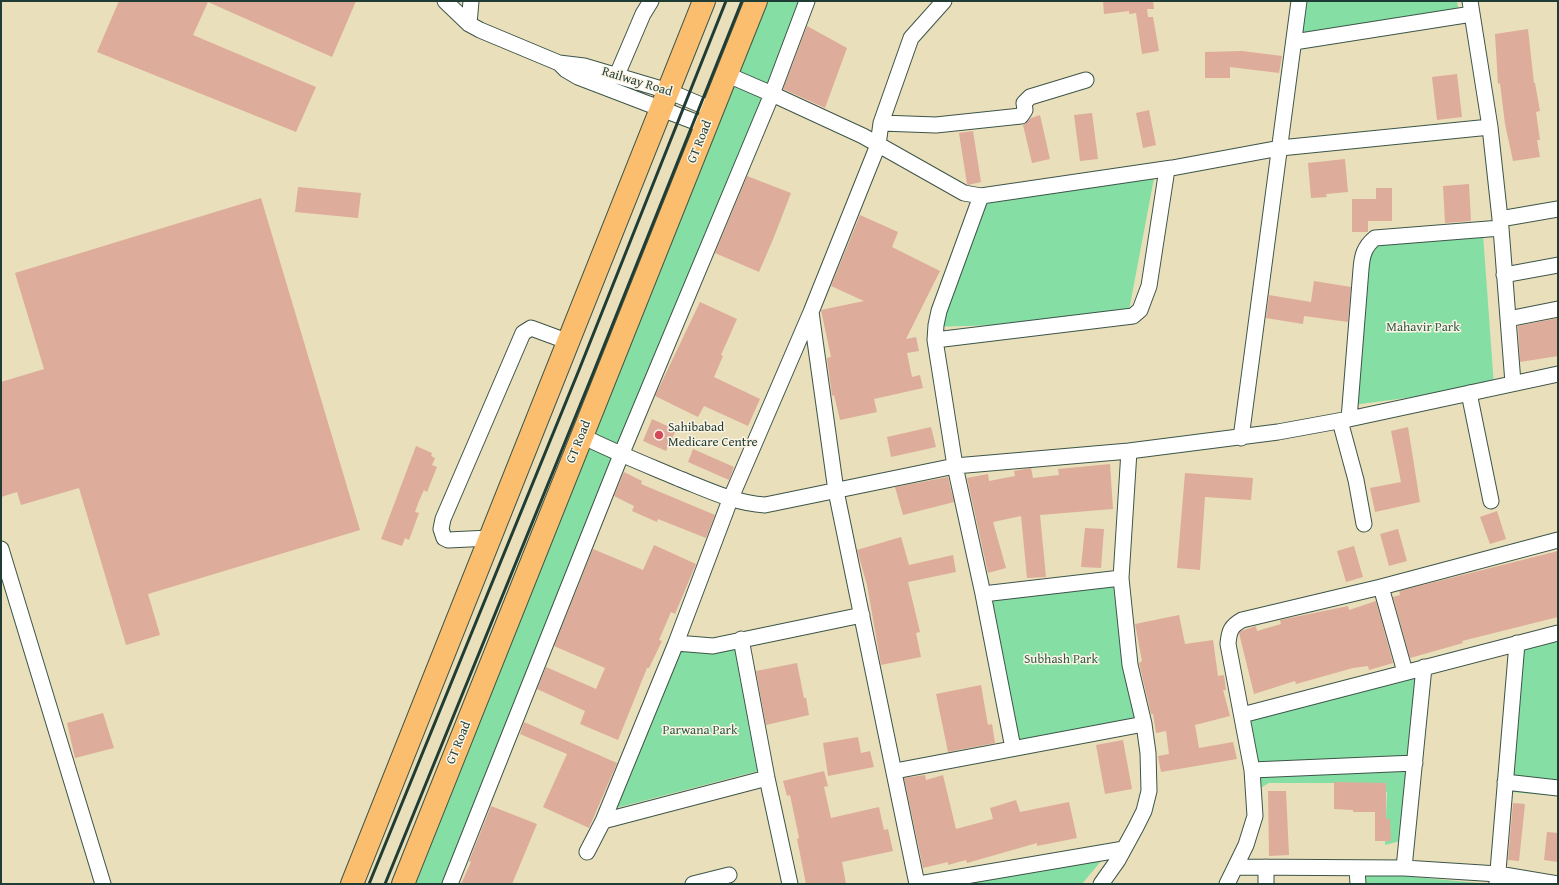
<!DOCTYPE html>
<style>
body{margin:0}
#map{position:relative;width:1559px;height:885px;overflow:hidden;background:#e9dfba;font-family:"Gentium Book Plus",serif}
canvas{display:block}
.frame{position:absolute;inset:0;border:2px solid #1f3d34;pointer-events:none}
</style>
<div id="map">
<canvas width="1559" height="885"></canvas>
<div class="frame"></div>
</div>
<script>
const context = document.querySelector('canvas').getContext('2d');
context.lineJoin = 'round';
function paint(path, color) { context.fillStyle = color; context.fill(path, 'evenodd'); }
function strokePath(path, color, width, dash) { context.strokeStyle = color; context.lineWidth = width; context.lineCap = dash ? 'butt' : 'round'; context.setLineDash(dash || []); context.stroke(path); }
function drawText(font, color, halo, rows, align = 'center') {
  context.font = font + ' "Gentium Book Plus",serif'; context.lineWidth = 3; context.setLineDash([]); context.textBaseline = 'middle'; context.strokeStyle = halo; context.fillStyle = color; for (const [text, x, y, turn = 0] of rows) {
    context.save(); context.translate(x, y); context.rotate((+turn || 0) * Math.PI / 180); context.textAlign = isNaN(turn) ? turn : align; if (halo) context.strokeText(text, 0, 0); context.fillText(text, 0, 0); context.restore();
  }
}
const green = new Path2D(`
 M755 1H806L450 884H403Z
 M1305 1H1457L1460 21 1299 43Z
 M1155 173 1127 321 933 327 985 204Z
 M1483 234 1494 386 1346 406 1365 243Z
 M1118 580 1139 722 1008 743 979 600Z
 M1558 632V796L1499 791 1517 643Z
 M678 647 736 650 762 770 612 809Z
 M1419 670 1404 840 1385 845 1387 792 1376 783H1269L1257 790 1243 720Z
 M1106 855 1082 884H942Z
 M1361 872 1489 884H1361Z`);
const building = new Path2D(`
 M119 1H356L332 57 208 2 193 35 316 87 296 132 97 52Z
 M1103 1H1153L1154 9H1147L1148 17H1153L1159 51 1142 54 1136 13 1129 14V11L1104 14Z
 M807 26 847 48 825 108 783 89Z
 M1528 29 1534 83H1535L1540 111 1536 112 1540 140H1537L1540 157 1513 161 1505 124 1500 83 1498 84 1495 34Z
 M1242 51 1282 56 1279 73 1230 67V78H1205V52Z
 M1457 74 1462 117 1437 120 1432 77Z
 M1149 110 1156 145 1143 148 1136 113Z
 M1092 113 1098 159 1080 161 1074 115Z
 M1040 115 1050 159 1032 163 1023 125 1031 118Z
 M973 131 981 182 968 185 967 184 959 133Z
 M1345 159 1348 192 1326 194 1327 197 1311 198 1308 163Z
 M747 176 791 193 774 237 759 272 715 253Z
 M1469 184 1471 221 1445 223 1443 186Z
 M298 187 361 193 358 218 295 212Z
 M1376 188H1392V221H1368V232H1352V199H1376Z
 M261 198 360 530 148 594 160 635 126 645 79 488 21 505 17 492 1 497V382L44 369 15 273Z
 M860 215 898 232 892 247 940 271 906 339 916 337 919 351 907 353 912 377 920 375 923 388 874 399 877 412 840 420 834 395 832 396 827 358 831 357 821 310 864 301 831 286Z
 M1314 281 1351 287 1348 322 1304 316 1303 324 1266 318 1269 295 1311 302Z
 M700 302 737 319 721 355 723 356 714 377 760 399 748 426 704 406 698 417 655 396Z
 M1558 318V356L1520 362 1518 326Z
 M652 419 676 430 666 451 643 441Z
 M931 427 936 447 891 457 887 437Z
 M1408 427 1420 502 1375 512 1370 488 1401 482 1391 431Z
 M416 446 432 453 431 456 435 458 432 465 437 467 427 492 424 490 419 501 415 512 419 513 409 540 405 538 402 546 381 539Z
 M693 449 734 467 729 480 688 462Z
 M1110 464 1113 509 1040 515 1046 577 1027 578 1021 516 993 522 1006 568 988 573 967 478 988 474 989 481 1015 476 1014 471 1031 468 1033 478 1059 475 1058 469Z
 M624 472 642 481 641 484 715 515 706 538 658 519 657 522 632 511 634 506 614 496Z
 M1185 473 1253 478 1251 500 1205 497 1200 570 1177 568Z
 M948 477 954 502 903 515 895 487Z
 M1497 511 1506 539 1490 544 1480 517Z
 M1085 528 1104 529 1101 568 1081 567Z
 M1398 529 1407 561 1389 566 1380 534Z
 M901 537 909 565 953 555 956 572 908 582 920 632 916 633 921 657 881 665 867 585 857 550Z
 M654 545 696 564 675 614 671 612 659 640 662 641 649 668H647L618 740 580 724 585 711 537 689 546 667 596 689 605 668 554 646 593 549 643 570Z
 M1354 546 1363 577 1346 582 1337 551Z
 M1558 551V617L1462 641 1463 643 1410 658 1393 597 1400 595 1399 591Z
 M1376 601 1393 663 1369 670 1368 666 1353 668 1296 684 1295 681 1254 694 1239 633 1241 631 1256 626 1257 631 1281 624 1280 620 1348 606 1349 610Z
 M1179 615 1185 644 1213 640 1218 676 1224 675 1226 690H1223L1230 716 1195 725 1199 748 1233 742 1237 759 1161 772 1158 756 1169 754 1166 731 1156 733 1153 714H1151L1139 663 1142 661 1135 624Z
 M797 663 804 698H806L809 715 766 725 756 671Z
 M981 685 988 725 992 724 995 743 948 752 936 694Z
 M103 713 114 748 75 758 67 723Z
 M524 722 617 763 589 828 543 807 567 754 520 734Z
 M858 737 861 753 870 751 874 767 828 776 823 743Z
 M1123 740 1132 789 1105 794 1096 745Z
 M824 771 828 786 824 787 831 818 879 807 884 830 888 829 893 851 842 862 846 884H806L797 839 799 838 794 814 790 795 787 796 783 781Z
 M925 775 926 780 943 775 956 829 993 819 990 808 1016 800 1020 812 1069 802 1077 838 1037 846V843L967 863 966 860 948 865V862L923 868 904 778Z
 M1334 782 1386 783V819H1390L1391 841H1375V812H1353V810L1334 809Z
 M1268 791H1286L1289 855 1269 856Z
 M1513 803 1525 804 1519 861 1508 860Z
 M491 806 537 824 512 884H461L471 862 469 861Z
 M1547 832 1558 833V862L1544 860Z`);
const minor = new Path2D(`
 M445 1 469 24 480 30 559 63 584 66 668 91 713 110
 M1470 1 1490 127 1501 228 1513 383
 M469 24 471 1
 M1294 42 1472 14
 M559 63 566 70 578 77 706 126
 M617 75 643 14 651 1
 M728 75 772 94 863 136 964 193 981 196 1172 168 1280 148 1490 127
 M881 123 936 125 1021 116 1025 110 1024 103 1030 97 1086 80
 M981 196 939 311 936 325 935 340 955 466 983 594 1013 748
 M1500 219 1558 209
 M1504 275 1558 265
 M811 312 836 491 917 884
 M1508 319 1558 309
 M935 340 1133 316 1140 310 1149 286 1167 169
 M1469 393 1491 501
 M1349 419 1361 269C1362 256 1364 247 1375 238L1501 228
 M1340 421 1356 480 1364 524
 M582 436C614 452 647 465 680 479 708 490 734 503 765 505L955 466 1129 451 1278 432 1349 419 1558 374
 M1241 438 1299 1
 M490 538 448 540 444 538 441 529 443 519 523 333 531 328 569 342
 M1 549 103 884
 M1381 587 1405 672
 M983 594 1121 578
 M741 639 767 778 790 884
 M676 643 713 646 862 615
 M1242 715 1558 633
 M1252 770 1415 763
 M895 771 1144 724
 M1505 782 1558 788
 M603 821 767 778
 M587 852 603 821 676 643 730 500 811 312 878 145 881 123 911 38 944 1
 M1236 867 1404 868 1498 874 1558 884
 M1266 867V884
 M1404 868 1424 667
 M1357 869 1358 884
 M1497 883 1517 643
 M450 884 621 455 772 94 807 1
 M693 884 729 875
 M919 884 1124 849
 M1101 884 1118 860 1136 827 1144 811 1149 791 1148 753 1144 724 1130 665 1121 578 1129 451
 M1227 884 1246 845 1255 816 1252 770 1228 644C1229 631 1231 626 1242 620L1381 587 1558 540`);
const highway = new Path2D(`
 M352 884 704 1
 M403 884 756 1`);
const rail = new Path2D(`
 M369 884 579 370 726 1
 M385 884 592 376 742 1`);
const markers = [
 [659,435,5,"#d1495b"]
];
const streetNames = [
 ["Railway Road",637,82,17],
 ["GT Road",700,142,-68],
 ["GT Road",579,442,-68],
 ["GT Road",459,743,-68]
];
const parkNames = [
 ["Mahavir Park",1423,328],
 ["Subhash Park",1061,660],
 ["Parwana Park",700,731]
];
const poiNames = [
 ["Sahibabad",668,428],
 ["Medicare Centre",668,443]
];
paint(green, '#85dfa4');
paint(building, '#deac9a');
strokePath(minor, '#3d5548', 17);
strokePath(highway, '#3d5548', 24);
strokePath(minor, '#fff', 15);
strokePath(highway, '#fbbe6e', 22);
strokePath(rail, '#1f3d34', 3);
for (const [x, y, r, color] of markers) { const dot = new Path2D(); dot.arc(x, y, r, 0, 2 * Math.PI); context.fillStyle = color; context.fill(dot); strokePath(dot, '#fcf5e5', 1.5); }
drawText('13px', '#1f3d34', '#fcf5e5', streetNames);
drawText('13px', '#335d4a', '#fcf5e5', parkNames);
drawText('13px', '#1f3d34', '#fcf5e5', poiNames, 'left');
</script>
